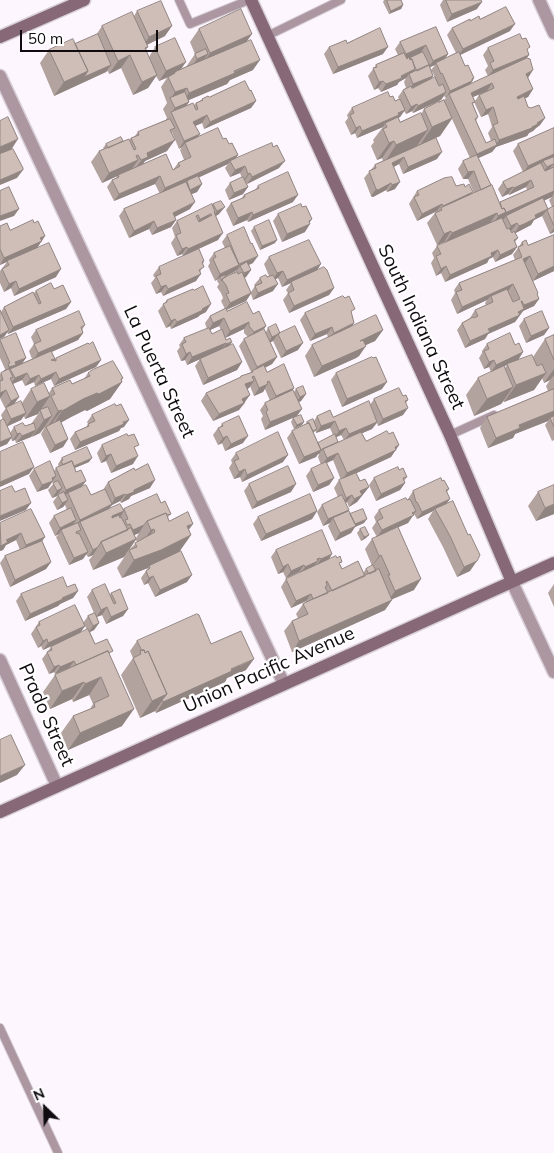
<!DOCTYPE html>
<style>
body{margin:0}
#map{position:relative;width:554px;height:1153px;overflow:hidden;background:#fef6fe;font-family:Mulish,sans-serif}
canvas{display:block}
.north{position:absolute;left:20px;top:1083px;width:50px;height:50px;-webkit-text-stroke:4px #fff;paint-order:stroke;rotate:336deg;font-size:14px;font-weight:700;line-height:20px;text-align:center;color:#0f0b0f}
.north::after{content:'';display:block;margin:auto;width:18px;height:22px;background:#0f0b0f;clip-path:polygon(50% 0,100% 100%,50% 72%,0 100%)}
.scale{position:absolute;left:20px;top:30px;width:138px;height:22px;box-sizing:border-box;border:2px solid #0f0b0f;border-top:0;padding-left:6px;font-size:15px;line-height:18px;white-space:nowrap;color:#0f0b0f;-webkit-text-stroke:4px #fff;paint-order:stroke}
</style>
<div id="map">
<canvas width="554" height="1153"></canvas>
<div class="north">N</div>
<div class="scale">50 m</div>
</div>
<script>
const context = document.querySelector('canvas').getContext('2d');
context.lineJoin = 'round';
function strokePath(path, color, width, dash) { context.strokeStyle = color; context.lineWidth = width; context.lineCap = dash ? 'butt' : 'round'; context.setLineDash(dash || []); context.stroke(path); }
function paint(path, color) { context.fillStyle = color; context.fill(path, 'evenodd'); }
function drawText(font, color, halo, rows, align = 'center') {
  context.font = font + ' Mulish,sans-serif'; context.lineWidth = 4.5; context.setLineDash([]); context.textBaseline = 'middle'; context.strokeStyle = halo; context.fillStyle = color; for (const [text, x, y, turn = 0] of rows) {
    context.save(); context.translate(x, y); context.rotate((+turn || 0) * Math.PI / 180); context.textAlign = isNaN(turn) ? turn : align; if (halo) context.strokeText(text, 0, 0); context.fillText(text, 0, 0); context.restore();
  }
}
const lane = new Path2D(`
 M179 0 190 24 249 0
 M267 36 341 0
 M450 435 494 415
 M0 1028 58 1153`);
const street = new Path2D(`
 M539 0 554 33
 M0 76 284 684
 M512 582 554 672
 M0 660 57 786`);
const secondary = new Path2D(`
 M251 0 450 435 512 582
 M0 37 84 0
 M0 812 554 563`);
const wall = new Path2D(`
 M384 0H401L403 5 401 9 389 14 383 2Z
 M443 0H446L477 9 447 22 440 5Z
 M137 11 165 36 147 45 148 47 146 50 149 57 155 47 181 69 186 67 195 54 190 42 199 29 247 41 253 70 230 80 227 84 188 100 189 102 186 106 194 105 196 103 200 101 202 99 250 91 256 101 251 108 204 129 202 123 195 126 200 134 197 138 223 139 229 144 238 155 235 159 279 168 247 184 245 180 248 187 243 194 229 200 225 190 230 183 242 178 240 173 230 177 225 168 228 164 199 177 202 184 197 192 191 194 190 209 175 217 176 220 171 227 152 235 149 229 129 238 119 216 124 209 160 194 155 184 114 201 107 187 112 180 116 178 117 176 102 183 91 162 99 151 104 149 103 148 106 144 129 140 131 138 134 137 138 132 166 120V119L167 118 163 109 167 103 161 87 167 78 159 81 156 76 148 88 133 95 121 68 109 74 108 71 106 72 54 96 40 63 49 50 75 44 96 35 102 26 134 16ZM172 132 179 149 182 147 180 150 184 160 178 163 173 170 143 164 145 161 167 151Z
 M480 19 510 31 460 55 465 66 474 78 471 84 488 76 485 70 488 66 483 55 488 48 527 51V58L528 78 533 89 528 97 525 98 528 107 545 118 540 125 536 128 533 131 529 133 527 136 496 147 492 152 478 158 500 203 527 190 526 187 509 195 508 194 502 197 498 189 503 182 523 172 513 151 518 144 554 128V232L550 234 542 216 534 220 531 225 515 233 518 238 515 242 517 247 512 254 495 262 493 257 489 259 487 263 445 282 441 273 436 276 431 263 434 258 432 253 437 246 444 243V242L437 245 427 223 435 213 437 211 417 221 409 204 417 191 456 186 465 187 471 195 474 193 468 179H463L458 169 463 161 470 158 452 119 440 136 422 144 437 159 403 174 399 164 394 167 395 189 387 192 386 190 373 197 371 196 364 178 375 165 383 161 382 158 377 160 371 146 374 142 373 140 383 127 357 138 355 133 351 135 345 122 348 118 347 115 352 108 390 97 395 101 399 99 398 97 403 90 406 88 404 82 406 78 399 82 397 85 381 92 378 88 374 90 368 76 376 65 398 55 395 49 400 42 436 27 448 54 445 59 456 53 447 35 452 28 470 21ZM435 65 431 70 435 77 431 79 433 76 430 67ZM487 91 479 95 475 101 473 97ZM444 96 446 98 444 100 424 109 421 114 400 122 398 118 400 117 404 111 406 114 412 111 413 113 441 100ZM474 102 481 117 488 114 489 117 492 127 488 133 491 141 486 143 476 121 478 117 473 104ZM552 197 549 200 552 207 548 209 544 200Z
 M347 43 383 54 333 74 324 54 329 47Z
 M258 186 293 202 248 222 247 220 233 226 226 210 231 203 241 199 244 195 255 190Z
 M213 204 219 214 216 216 218 240 183 256 182 254 177 256 171 243 175 237 172 228 177 221 212 205Z
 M278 214 305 232 282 242 273 221Z
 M34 223 45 236 37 248 24 254 56 277 14 296 11 288 4 292 0 283V271L7 262 0 265V226L10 230Z
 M254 227 275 243 260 250 251 231Z
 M227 235 253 263 249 265 251 270 246 277 244 278 251 292 255 286 254 285 260 278 267 277 269 276 264 264 269 257 316 271 334 288 329 295 289 313 283 300 288 293 286 290 291 283 282 287 278 278 275 279 273 291 253 300 251 294 246 301 227 310V311L253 314 266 326 263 330 266 332 268 328 280 333 298 350 281 358 273 341 270 342 277 357 272 364 265 368 267 372 294 388 292 391 294 392 296 389 306 394 301 401 299 402 297 416 265 430 261 419 263 416 260 410 265 403 270 401 265 389 263 392 254 396 250 386 249 388 247 389 245 403 239 410 213 421 201 401 206 393 239 379 241 376 250 373 251 372 239 346 244 339 248 337 244 333V329L225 338 229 346 242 362 237 370 203 385 195 366 200 359 206 356 187 365 185 360 181 361 177 351 180 347 179 345 184 338 207 329 205 323 210 316 225 309 221 301 223 298 221 293 217 287 219 284 217 281 218 279 215 281 208 266 210 263 209 260 214 253 225 248 222 242ZM237 270 235 272 226 277V276ZM219 326 221 330 212 334 210 330Z
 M554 235V271L533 281 539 299 534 306 523 311 515 322 488 334 485 339 465 348 457 330 462 323 470 318 475 310 486 305 485 303 487 300 457 314 451 300 455 293 454 290 459 283 515 260 513 255 522 242 528 245Z
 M204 261 200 273 196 281 163 296 161 292 156 294 151 283 155 278 153 275 159 267Z
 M54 289 71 302 66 309 8 334 7 332 4 337 1 312 4 307 34 293 36 291Z
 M167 300 206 312 200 315 198 317 171 329 170 326 166 328 158 311Z
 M305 313 352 315 354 323 351 327 383 330 375 341 366 345 359 356 356 358 314 377 305 356 312 345 328 338 327 334 310 341 300 320Z
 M524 319 549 328 544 335 526 343 519 326Z
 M85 325 82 330 83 333 78 340 52 352 55 359 56 358 101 360 96 367 54 386 51 379 35 386 34 382 25 386 22 380 13 384 19 397 14 404 5 408 0 398V374L3 372 5 369 0 358V340L26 358 22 363 32 359 29 351 34 344 31 337 36 330Z
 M554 335V440L552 441 545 425 548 421 515 434 513 438 488 448 480 428 487 417 548 391 546 386 550 380 544 383 542 378 534 390 504 402V401L501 404 474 416 466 395 478 378 505 368 507 365 491 372 489 367 484 369 479 358 482 353V351L487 344 515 345 523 352 518 360 533 357 545 339Z
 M88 373 123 378 121 380 122 382 110 399 87 411 85 410 61 422 68 439 63 447 50 453 41 434 45 427 40 433 16 443 15 440 12 441 11 438 7 444 0 447V421L3 420 1 415 6 408 22 403 31 389 49 393 52 388 72 384 84 379ZM41 409H42L31 424 25 426 14 427 10 433 7 426 21 420 24 416 25 419 38 414Z
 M336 373 382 389 342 407 331 380Z
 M403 396 408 400 406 403 403 415 378 426 377 423 372 429 362 433 366 441 389 434 399 445 391 457 356 473 360 481 369 487 357 502 349 507 347 502 346 503 347 512 364 523 355 527 351 533 335 541 328 526 330 523 323 526 317 512 322 505 338 497 334 488 339 480H341L333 460 327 463 334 478 329 485 313 492 306 476 311 469 321 465 318 457 319 454H318L316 457 299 464 287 438 292 431 305 425 307 422 314 421 317 416 333 417 370 405 374 399ZM330 428 333 435 318 443 313 433 316 431V433ZM341 435 344 440 338 442 336 437Z
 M92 415 124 427 121 428 119 431 75 450 70 439 75 432 86 427 88 424 87 422Z
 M293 418 302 425 294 429 291 422Z
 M222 424 243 443 225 451 222 443 218 445 213 435 218 428 220 427Z
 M102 445 135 451 133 464 111 473 106 461 101 463 97 453Z
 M236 453 283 462 242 482 240 477 234 479 229 468 232 463 231 460Z
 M62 458 89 462 75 468 81 487 91 495 103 490 108 482 135 470 150 488 131 496 129 499 121 503 120 501 112 505 109 509 123 510 124 509 161 503 171 514 168 517 169 521 189 530 191 535 179 552 187 582 155 597 148 583 144 585 141 578 148 568 122 578 117 568 129 550 137 542 136 540 124 557 93 570 89 560 93 555 88 557 86 554 83 559 69 565 56 537 59 534 55 536 49 523 54 516 67 510 65 505 63 507 57 510 53 502 58 495 60 494 59 493 57 496 52 498 48 490 54 483 53 481 48 488 37 492 29 476 34 469 54 471 56 468 59 467 58 464ZM139 533 136 538 134 535Z
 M399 470 407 477 404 481 405 483 400 490 376 501 369 485 374 478Z
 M442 481 449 489 447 492 446 504 470 571 457 577 443 547 428 519 433 511 417 519 414 514 408 523 398 527 414 590 392 599 385 610 292 652 284 631 292 621 298 618 296 614 303 604 306 602V601L291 608 281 587 286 579 300 573 299 572 286 578 283 572 278 574 271 557 276 550 332 554 328 560 340 564 342 569 363 573 366 569 372 566 365 549 372 539 377 537 372 528 376 522 374 517 379 510 408 500V499L413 491Z
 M249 484 291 492 252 509 244 491Z
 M538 492 554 514 536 521 528 506Z
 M317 511 312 519 261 541 253 524 258 517Z
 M0 523 45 537 42 541 51 562 46 569 10 587 0 563 5 556 20 550 16 540 6 545 3 550 0 551Z
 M360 529 366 538 361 541 357 533Z
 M554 584V607L548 593Z
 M67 587 78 591 73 598 60 604 58 606 25 621 16 601 21 594Z
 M92 590 110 595 111 593 128 609 123 616 106 624 102 615 97 617 99 623 94 630 90 632 95 644 110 655 122 726 68 750 61 733 73 716 90 709 93 704 89 695 73 702 72 699 50 709 43 692 55 675 69 668 55 674 54 672 49 674 42 659 51 647 87 630 85 626 80 633 43 650 41 646 38 648 31 634 39 622 83 623 88 616 94 613 87 597Z
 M137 641 211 644 246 670 227 678 225 682 156 713 155 711 140 718 121 675 133 658 130 651Z`);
const shadedWall = new Path2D(`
 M482 2 477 9 447 22 452 14Z
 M403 5 401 9 389 14 391 11Z
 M515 24 510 31 458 56 463 49Z
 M172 26 165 36 142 47 149 37Z
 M252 34 243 47 201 66 210 53Z
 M426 45 421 52 401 62 406 54Z
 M388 47 383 54 333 74 338 67Z
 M208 54 199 67 188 72 197 59Z
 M448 54 443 61 436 63 435 65 428 68 433 61Z
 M130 55 121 68 109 74 118 61Z
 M529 55 524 62 488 77 493 70Z
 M260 60 253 70 230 80 227 84 182 103 189 93Z
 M186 62 179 72 175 73V72L172 75 159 81 166 71Z
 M111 65 106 72 54 96 64 82 88 71Z
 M415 69 410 77 409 74 406 78 399 82 397 85 381 92 386 84Z
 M533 70 528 78 521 81 526 74Z
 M157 75 148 88 133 95 142 82Z
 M433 76 428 83 408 92 413 84Z
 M474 78 467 89 449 94 445 99 450 91Z
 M383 81 378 88 374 90 379 82Z
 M492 83 487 91 466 100 471 93Z
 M187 88 180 98H171L175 92Z
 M533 89 528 97 512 104 517 97Z
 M446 92 441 100 413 113 418 106Z
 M256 101 251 108 204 129 210 122Z
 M189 102 182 112 171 113 175 108Z
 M417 104 412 111 406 114 411 107Z
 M493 107 488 114 481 117 486 110Z
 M405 110 400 117 385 123 383 127 357 138 362 131Z
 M207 115 202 123 188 129 193 122Z
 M452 118 440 136 420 145 432 127Z
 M545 118 540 125 536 128 533 131 529 133 527 136 496 147 492 152 472 161 477 154 496 145 499 140 532 127Z
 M360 126 355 133 351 135 356 128Z
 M428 130 416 147 384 163 396 145Z
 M200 134 195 141 185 143 182 147 179 149 184 141Z
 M18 139 11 150 0 154V147Z
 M175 140 167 151 145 161 141 167 134 170 147 153Z
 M394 141 382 158 377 160 389 143Z
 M442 152 437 159 403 174 408 167Z
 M554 154V159L543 161 541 165 523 173 528 166Z
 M138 155 133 162 138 160 131 170 102 183 109 173Z
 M238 155 233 162 230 161 228 164 187 183V181L185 184 160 195 165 188Z
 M404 157 399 164 387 170 392 163Z
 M285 161 279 168 247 184 252 177Z
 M553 164 548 171 542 174 547 167Z
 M245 166 240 173 230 177 235 170Z
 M23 170 17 178 0 185V180Z
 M474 171 468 179H463L468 172Z
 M250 173 245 180 243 181 248 174Z
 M160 176 155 184 114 201 119 194Z
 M531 180 526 187 509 195 514 188Z
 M400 182 395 189 387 192 392 185Z
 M391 183 386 190 373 197 371 196 376 189Z
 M202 184 197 192 185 197 190 190Z
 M248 187 243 194 229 200 234 193Z
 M513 187 508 194 502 197 507 189Z
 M554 191V193L552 197 507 218 506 216 504 219 491 226 502 211Z
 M473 192 468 199 442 210 443 206Z
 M298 195 293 202 248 222 253 215Z
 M195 202 190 209 168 220 173 213Z
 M442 204 437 211 417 221 422 214Z
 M225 207 219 214 212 218 217 211Z
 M19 209 14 216 0 221V216Z
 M547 210 542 216 534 220 531 225 514 234 519 226 535 215Z
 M252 212 247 220 233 226 238 218Z
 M497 213 490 223 445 243 452 233Z
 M211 214 206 221 195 226 200 219Z
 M312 219 308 225 310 224 305 232 282 242 287 234Z
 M176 220 171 227 152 235 157 228Z
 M154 221 149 229 129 238 134 231Z
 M517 223 512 230 506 233 511 226Z
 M554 228V232L550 234Z
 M451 231 444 242 437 245 444 234Z
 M223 233 218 240 183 256 188 249Z
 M45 236 37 248 0 265 4 258Z
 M277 240 275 243 260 250 262 246Z
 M187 247 182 254 177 256 182 249Z
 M517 247 512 254 495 262 500 255Z
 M498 250 493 257 489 259 487 263 445 282 450 275Z
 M258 256 253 263 241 268 240 266 237 270 234 272 220 279V277L218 279 215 281 220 274Z
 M530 256 525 263 523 259Z
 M321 264 316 272 282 287 287 280Z
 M446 266 441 273 436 276 441 269Z
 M554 266V271L533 281 538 274Z
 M61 269 56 277 14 296 19 289Z
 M251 270 246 277 239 280 244 273Z
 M283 271 278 278 272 281 277 273Z
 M201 274 196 281 163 296 168 289Z
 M16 281 11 288 4 292 9 284Z
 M278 284 273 291 253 300 258 293Z
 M513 284 508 291 491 296 487 300 457 314 462 307Z
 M166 285 161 292 156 294 161 287Z
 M334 288 329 295 289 313 294 306Z
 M251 293 246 301 225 310 230 303Z
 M539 299 534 306 523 311 515 322 488 334 485 339 465 348 470 341 488 329 520 311 524 305Z
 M71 302 66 309 8 334 13 327Z
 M211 304 206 312 200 315 198 317 171 329 177 322Z
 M224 318 219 326 208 331 213 323Z
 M175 319 170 326 166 328 171 321Z
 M249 322 244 329 225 338 230 331Z
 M354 323 349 330 329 340 334 333Z
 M266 326 261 333 249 339 254 332Z
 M332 327 327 334 310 341 315 334Z
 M549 328 544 335 526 343 531 336Z
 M9 330 4 337 0 339V335Z
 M383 330 375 341 352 351 360 341Z
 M83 333 78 340 33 360 38 353Z
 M278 334 273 341 267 344 272 337Z
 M232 342 227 349 221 351 226 344Z
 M226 343 221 350 187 365 192 357Z
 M303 343 298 350 281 358 286 351Z
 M366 346 359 356 356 358 314 377 322 366Z
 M190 352 185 360 181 361 186 354Z
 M523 352 518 360 491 372 496 365Z
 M277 357 272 364 252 374 257 367Z
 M26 358 21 365 10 369 7 373 4 375 9 367 15 362Z
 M101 360 96 367 54 386 59 379Z
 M494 360 489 367 484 369 489 362Z
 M242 362 237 370 203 385 208 378Z
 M554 369V377L553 376 550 380 544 383Z
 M56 372 51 379 35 386 41 379Z
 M27 373 22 380 10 385 15 378Z
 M546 373 534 390 504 402 516 385Z
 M39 375 34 382 25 386 30 379Z
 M254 376 250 382 254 381 249 388 240 391 245 384 252 377Z
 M123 378 119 383 122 382 110 399 87 411 85 410 71 417 50 429 62 411 83 399Z
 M269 381 263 392 254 396 259 388 267 382Z
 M387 382 382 389 342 407 347 399Z
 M513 387 501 404 474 416 487 399Z
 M294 388 289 395 271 403 276 396Z
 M6 390 1 397 0 398V393Z
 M306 394 301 401 295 404 300 397Z
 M250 395 239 410 213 421 219 414 242 399Z
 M50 396 38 414 25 419 37 402Z
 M19 397 14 404 5 408 11 401Z
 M408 408 403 415 378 426 383 419Z
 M302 409 297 416 265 430 270 422Z
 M62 410 49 427 46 429 58 411Z
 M554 411V419L550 418 548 421 515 434 513 438 488 448 496 438 519 425Z
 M26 413 21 420 6 427 11 419Z
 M52 416 40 433 32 437 44 420Z
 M129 420 124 427 121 428 119 431 75 450 80 442Z
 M335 421 330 428 316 433 321 426Z
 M304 422 302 425 294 429 297 425Z
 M377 422 372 429 344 441 349 434Z
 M346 428 341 435 334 438 339 431Z
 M36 430 31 437 16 443 22 436Z
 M20 433 15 440 12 441 17 434Z
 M227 436 222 443 218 445 223 438Z
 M248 436 243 443 225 451 231 444Z
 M12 437 7 444 0 447V442Z
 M68 439 63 447 50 453 55 445Z
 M399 445 391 457 342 480 347 473Z
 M322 449 319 454H318L316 457 299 464 304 457Z
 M338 453 333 460 322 465 327 458Z
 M111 454 106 461 101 463 106 456Z
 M288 455 283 462 242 482 247 475Z
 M138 456 133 464 111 473 116 466Z
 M92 458 89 462 72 469 74 466Z
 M34 467 29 474 0 487V482Z
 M245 469 240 477 234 479 239 472Z
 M56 476 48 488 37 492 42 485 52 478Z
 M334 478 329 485 313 492 318 485Z
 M155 480 150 488 131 496 129 499 121 503 126 495 134 490Z
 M86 481 81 488 68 493 67 494 61 497 66 490Z
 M405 483 400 490 376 501 381 494Z
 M296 484 291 492 252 509 257 502Z
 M369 487 357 502 349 507 360 491Z
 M62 488 57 496 52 498 57 491Z
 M125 494 120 501 112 505 107 511 80 522 77 526 75 527 80 520 111 505 115 498Z
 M352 495 347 502 341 505 346 498Z
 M450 499 445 506 435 509 433 511 417 519 422 512Z
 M68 500 63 507 57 510 62 503Z
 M31 503 26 510 0 521V516Z
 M554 504V514L536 521 545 508Z
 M349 510 344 517 333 518 330 523 323 526 328 519Z
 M124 511 119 519 107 524 112 516Z
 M317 511 312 519 261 541 266 534Z
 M416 511 408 523 377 537 382 530Z
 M367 519 364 523 355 527 351 533 335 541 340 533 354 525Z
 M76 520 71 528 61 530 59 534 55 536 60 528Z
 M193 524 182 539 191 535 179 552 149 567V566L148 568 122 578 134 560 187 526Z
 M144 525 139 533 128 538 133 530Z
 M154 529 142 546 139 547 151 530Z
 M21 533 16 540 6 545 3 550 0 551V546L6 540Z
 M369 535 366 538 361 541 364 537Z
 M45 537 40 544 21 552 26 545Z
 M136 539 124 557 93 570 106 553Z
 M98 547 93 555 88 557 93 550Z
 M88 552 83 559 69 565 74 558Z
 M332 554 327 562 316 566 321 559Z
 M381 555 373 565 372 566 379 556Z
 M320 558 312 569 300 574 305 567Z
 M477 561 470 571 457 577 464 567Z
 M51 562 46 569 10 587 15 580Z
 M288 564 283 572 278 574 283 567Z
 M304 565 299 572 286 578 291 571Z
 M192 575 187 582 155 597 160 590Z
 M153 576 148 583 144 585 149 578Z
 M421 579 414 590 388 601 395 591Z
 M78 591 73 598 60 604 58 606 25 621 30 614 62 598Z
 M311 594 306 601 291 608 296 601Z
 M392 600 385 610 292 652 299 641Z
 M107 607 102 615 96 617 101 610Z
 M128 609 123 616 106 624 111 617Z
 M99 623 94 630 88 633 93 626Z
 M85 626 80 633 43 650 48 643Z
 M47 639 41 646 38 648 43 641Z
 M254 659 246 670 227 678 225 682 156 713 163 702Z
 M74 661 69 668 55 674 60 667Z
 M59 665 54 672 49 674 54 667Z
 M101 677 89 695 73 702 85 684Z
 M84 682 72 699 50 709 62 691Z
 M167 694 155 711 140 718 152 701Z
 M134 709 122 726 68 750 80 733Z
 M25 765 17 775 0 783V776Z`);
const building = new Path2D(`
 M387 0H401L403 5 391 11Z
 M446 0H481L482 2 452 14Z
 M161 1 172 26 149 37 137 11Z
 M506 7 515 24 463 49 452 28 470 19V21L479 16 480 19Z
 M241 9 252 34 210 53 199 29Z
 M132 12 148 47 145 48 157 75 142 82 130 55 118 61 102 26Z
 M436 27 448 54 433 61 426 45 406 54 400 42Z
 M380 28 388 47 338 67 329 47 346 40 347 43Z
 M98 34 111 65 84 77 88 71 75 44Z
 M520 34 522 39 526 38 530 47 527 49 529 55 493 70 490 63 494 61 488 48Z
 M175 38 186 62 166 71 155 47Z
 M73 39 88 71 64 82 49 50Z
 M251 40 260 60 234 71 235 73 189 93 187 88 175 92 168 77 175 73V72Z
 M206 49 208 54 197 59 195 54Z
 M423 52 430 66 429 65 417 71 414 65 412 59H411L410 58Z
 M459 52 465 66 468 65 474 78 472 79V81L450 91 442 73 441 74 436 63Z
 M404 53 407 59 409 57 410 60 412 59 415 69 401 76 402 78 386 84 383 81 379 82 373 68 377 67 376 65Z
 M527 58 530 59 533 70 526 74 533 89 517 97 518 99 524 96 528 107 531 108 539 105 545 118 537 123 538 124 532 127V128L499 140 493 125 498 123 494 109 493 107 486 110 479 95 494 88 492 83 471 93 475 102 472 103 478 117 475 119 486 143 495 139 497 145 477 154 449 94Z
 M429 65 433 76 413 84 409 74Z
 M435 77 439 86 443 84 446 92 418 106 417 104 411 107 403 90 411 86 412 88Z
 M245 81 250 91 251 90 256 101 210 122 207 115 193 122 200 134 184 141 171 112 193 103 196 110 198 109 196 103 203 100 202 99 208 96 209 97Z
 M185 92 189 102 175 108 170 98Z
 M388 92 390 97 393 96 395 101 400 99 405 110 398 113 399 115 362 131 360 126 356 128 350 115 354 113 352 108Z
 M444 100 452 118 432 127 424 109 439 101V102Z
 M421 113 428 130 396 145 394 141 389 143 383 129 387 127 385 123 398 117 400 122Z
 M8 117 18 139 0 147V121Z
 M170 119 175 128 170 130 175 140 147 153 148 157 141 160 138 155 136 156 138 160 109 173 99 151 129 139 134 150 136 149 131 138 139 135 138 132Z
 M218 128 223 139 226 138 229 144 232 143 238 155 165 188 160 176 119 194 112 180 119 177 118 175 166 154 173 170 180 166 178 163 191 157 185 143Z
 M554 128V154L528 166 518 144Z
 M121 137 123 141 108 148 106 144Z
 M436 138 442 152 408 167 404 157 392 163 400 182 392 185 391 183 378 190 376 189 369 171 376 168 375 165Z
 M272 143 273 147 277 145 285 161 252 177 250 173 248 174 245 166 235 170 230 161Z
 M13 149 23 168V170L0 180V154Z
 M477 155 491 185 481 190 474 171 468 172 463 161Z
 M554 157V166L553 164 547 167 543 161Z
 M541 163 545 171 554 167V191L505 213 506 212 504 208 502 209 500 202 534 187 531 180 514 188 513 187 507 189 503 182Z
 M288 172 298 195 253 215 252 212 238 218 231 203 245 197 244 195 259 188 258 186Z
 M198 176 202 184 190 190 187 181Z
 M243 177 248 187 234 193 230 183Z
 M452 177 456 186 464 184 465 187 469 184 473 192 443 206 442 204 422 214 414 197 419 195 417 191 444 178Z
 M186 182 195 202 173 213 176 220 157 228 154 221 134 231 124 209Z
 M492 185 502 209 504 208 506 212 498 216 497 213 452 233 451 231 444 234 435 213 442 210 441 208Z
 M9 187 19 209 0 216V191Z
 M543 198 548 209 535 215 536 218 524 224 519 226 517 223 511 226 506 216Z
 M221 201 225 207 217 211 213 204Z
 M212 204 215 212H214L223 233 188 249 187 247 182 249 176 235 181 233 177 221ZM211 214 212 215 199 222 196 216 198 215 200 219Z
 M301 204 302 207 306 206 312 219 309 221 310 224 287 234 278 214Z
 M554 206V226L547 210Z
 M502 218 507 229 509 228 512 233 514 231 518 238 514 240 517 247 500 255 498 250 491 253 492 256 450 275 446 266 441 269 436 256 441 254 437 246Z
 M33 220 34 223 38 221 45 236 40 238 42 241 4 258 0 249V226L7 223 10 230Z
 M269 220 277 240 262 246 254 227Z
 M244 227 251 244 252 243 258 256 239 264 227 235Z
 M554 235V266L538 274 530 256 523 259 538 293 537 294 539 299 524 305 522 301H521L524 309 518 312 520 315 488 329 490 332 470 341 462 323 473 317 474 318 478 316 475 310 493 302 491 296 507 289 513 302 520 299 513 284 462 307 456 292 462 290 459 283 522 257 518 247 523 245 522 242 526 240 528 245Z
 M309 240 321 264 287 280 283 271 277 273 269 257Z
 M49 243 61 269 19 289 16 281 9 284 2 269 9 265 7 261Z
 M230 246 239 265 220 274 213 259 216 257 214 253Z
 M199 249 204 261 202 262 204 267 199 270 201 274 168 289 166 285 161 287 156 276 161 274 159 267Z
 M247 262 251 270 244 273 240 266Z
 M324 267 327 270 334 288 294 306 288 293 294 290 291 282Z
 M237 272 238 274 242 272 251 293 230 303 226 294 229 293 226 285 222 280 223 278Z
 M226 275V277L223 278 222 281 220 277Z
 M266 275 267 277 273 275 278 284 258 293 255 286 262 283 260 278Z
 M51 283 54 289 63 285 71 302 13 327 4 307 33 292 39 304 41 303 36 291Z
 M203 286 211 304 202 309 203 310 177 322 175 319 171 321 163 304 167 302V300L193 289 194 290Z
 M343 296 345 298 349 296 355 309 351 311 354 323 334 333 332 327 315 334 305 313Z
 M247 302 253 314 259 311 266 326 254 332 249 326V322L230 331 224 318 213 323 210 316 226 308 227 311Z
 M0 310 9 330 0 335Z
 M79 311 85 325 81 327 83 333 38 353 34 344 41 341 36 330Z
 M542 311 549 328 531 336 524 319Z
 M376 315 383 330 360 341 363 340 366 346 363 348 322 366 312 345Z
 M276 324 280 333 272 337 268 328Z
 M295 326 303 343 286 351 278 334Z
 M209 328 212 334 222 329 226 340 230 338 232 342 226 344V343L192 357 190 352 186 354 182 344 186 342 184 338Z
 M264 329 277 357 257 367 244 339Z
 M16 333 26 358 15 362 16 365 9 367 8 364 10 363 0 340Z
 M510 333 515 345 519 343 523 352 496 365 494 360 489 362 484 351 489 349 487 344Z
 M554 335V360L545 339Z
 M93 342 101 360 59 379 56 372 41 379 39 375 30 379 27 373 15 378 10 369 51 351 55 359 51 360 56 361V358L88 343 89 344Z
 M233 344 242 362 208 378 200 359Z
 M532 355 537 366 542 364 546 373 516 385 507 364Z
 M372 357 373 358 376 357 387 382 347 399 336 373Z
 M113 361 123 378 121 379 122 382 99 394 97 393 83 399 62 411V410L58 411 51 396 55 394 52 388 70 380 72 384 90 376 88 373 92 370Z
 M284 364 294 388 276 396 269 381 267 382 268 384 259 388 254 376 252 377 254 381 245 384 250 395 242 399 244 403 219 414 206 393 241 377V376L253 372 252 371 264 365 267 372Z
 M504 366 513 387 487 399 478 378Z
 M9 369 13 377 10 378 19 397 11 401 6 390 0 393V381L3 380 1 373Z
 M44 383 50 396 37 402 31 389Z
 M303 386 306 394 300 397 296 389Z
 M399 388 403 396 406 395 408 400 405 401 408 408 383 419 374 399Z
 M554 389V411L519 425 520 428 496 438 487 417Z
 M293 390 302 409 270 422 266 412 268 410 265 403Z
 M21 401 26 413 11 419 6 408Z
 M369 401 377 422 349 434 346 428 339 431 335 421 321 426 317 416 330 410 333 417Z
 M115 404 116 406 121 404 129 420 123 422 124 424 80 442 75 432 89 426 88 424 95 421 92 415Z
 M48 407 52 416 44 420 40 410Z
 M301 415 304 422 297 425 293 418Z
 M239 416 248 436 231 444 227 436 223 438 218 428 223 426 222 424Z
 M554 416V427L550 418Z
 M4 419 12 437 0 442V421Z
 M313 419 317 429 313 431 309 423 308 424 307 422Z
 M60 420 68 439 55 445 46 427Z
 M23 423 25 426 34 423 36 430 22 436 20 433 17 434 14 427Z
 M309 423 321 450 304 457 292 431Z
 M387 431 389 434 393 432 399 445 395 447 396 450 347 473 338 453 327 458 323 449 361 432 366 441Z
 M278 432 288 455 247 475 245 469 239 472 234 461 239 459 236 453Z
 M127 434 128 436 134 434 139 445 134 447 138 456 116 466 111 454 106 456 102 445Z
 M335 434 338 442 322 449V450H320H321L318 443Z
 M23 442 34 467 0 482V452Z
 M87 447 92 458 74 466 72 461 63 465 61 461 63 460 62 458Z
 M50 461 56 476 52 478 53 481 42 485 34 469Z
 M72 461 76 472 81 470 86 481 66 490 56 468Z
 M326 462 334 478 318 485 311 469Z
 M148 464 155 480 134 490V492L126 495 125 494 115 498 108 482 134 468 135 470Z
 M288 466 296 484 257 502 249 484Z
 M398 467 399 470 403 468 407 477 403 478 405 483 381 494 374 478Z
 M356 473 360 481 365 479 369 487 360 491 362 495 354 499 352 495 346 498 339 480Z
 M441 478 442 481 444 480 449 489 446 490 450 499 422 512 417 502H416L413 491Z
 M58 481 62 488 57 491 53 483Z
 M86 485 91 495 105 489 112 504 80 520 68 493Z
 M554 485V504L545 508 538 492Z
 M12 486 15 492 25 488 31 503 0 516V491Z
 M64 492 68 500 62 503 58 495Z
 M157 494 161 503 165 501 171 514 167 515 166 513 147 521 144 525 133 530 130 524 127 525 125 520 128 519 124 509Z
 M310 494 317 511 266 534 258 517Z
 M342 495 349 510 328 519 322 505Z
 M406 498 407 500 410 499 416 511 412 513 414 515 382 530 377 521 383 518 379 510Z
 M453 501 468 535 470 534 480 555 477 561 464 567 450 536 435 509Z
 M120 504 124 511 112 516V518L119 515 120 518 121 517 128 530 101 542 98 547 93 550 80 522Z
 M71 508 76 520 60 528 54 516Z
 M31 509 45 537 26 545 21 533 6 540 8 542 1 546 0 523Z
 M363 509 367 519 355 524 350 514Z
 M349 511 356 526 340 533 333 518Z
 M188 512 193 524 187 526 191 535 161 550 134 560 129 550 137 547 135 543 155 532 154 529 151 530 147 521 166 513 169 521Z
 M78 523 81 530 76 532 77 534 79 533 88 552 74 558 61 530Z
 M365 527 369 535 364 537 360 529Z
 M398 527 421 579 395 591 388 575H390L381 555 379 556 372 539Z
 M131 528 136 539 106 553 101 542Z
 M322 530 332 554 321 559 320 558 317 559 318 561 305 567 304 565 291 571 288 564 283 567 276 550Z
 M42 541 51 562 15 580 5 556Z
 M181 551 192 575 160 590 153 576 149 578 146 571 150 568 149 566Z
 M336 556 337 558 340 556 342 562 339 563 342 569 358 561 365 576 332 591 327 581 326 582 327 586 325 587 328 593 313 599 311 594 296 601 286 579Z
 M373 565 376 571 369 574 366 569Z
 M379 569 392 600 299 641 292 621 308 614 303 604Z
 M63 577 67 587 75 584 78 591 62 598 63 599 30 614 21 594Z
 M105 584 114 604 116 603 111 593 120 589 128 609 111 617 107 607 101 610 92 590Z
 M75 605 85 626 48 643 47 639 43 641 36 627 40 625 39 622Z
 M95 613 99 623 93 626 88 616Z
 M197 614 199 615 211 644 241 631 254 659 231 669 232 671 163 702 162 700 167 694 148 651 145 653 144 650 142 651 137 641Z
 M88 629 95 644 107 639 113 651 109 653 108 651 76 665 74 661 60 667 59 665 54 667 47 652 52 650 51 647Z
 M144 650 145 653 148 651 167 694 152 701 133 658 141 654 140 651Z
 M108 651 134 709 80 733 73 716 95 707 94 703 109 696 101 677 85 684 84 682 62 691 55 675Z
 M11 735 25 765 0 776V740Z`);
const streetNames = [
 ["South Indiana Street",421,327,65],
 ["La Puerta Street",159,372,65],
 ["Union Pacific Avenue",269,670,-24],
 ["Prado Street",46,715,66]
];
strokePath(lane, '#d8d0d8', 10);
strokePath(street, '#d8d0d8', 15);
strokePath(secondary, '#d8d0d8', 15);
strokePath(lane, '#ac97a1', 8);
strokePath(street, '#ac97a1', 12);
strokePath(secondary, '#866877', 12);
paint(wall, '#b2a39e');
paint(shadedWall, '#918581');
paint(building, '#cfbeb8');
strokePath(building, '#918581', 1);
drawText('19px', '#0f0b0f', '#fff', streetNames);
</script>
